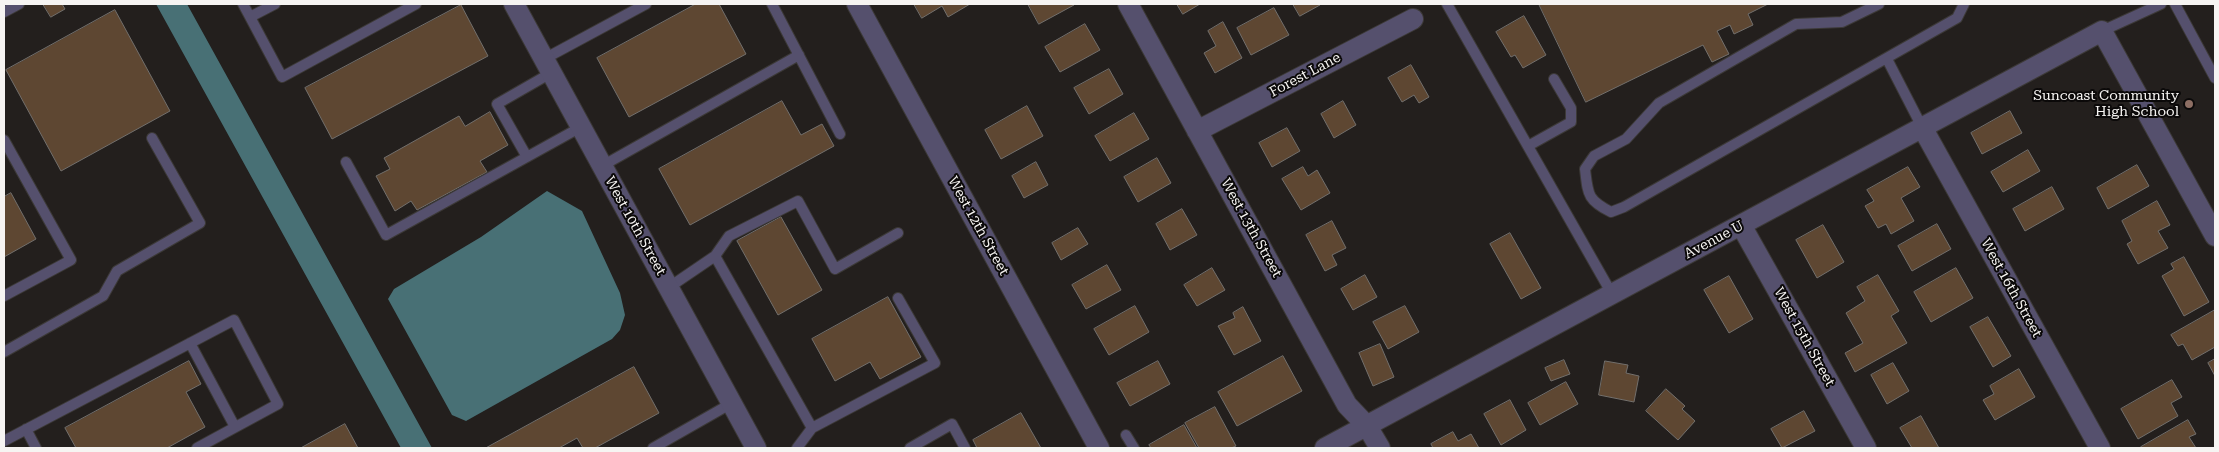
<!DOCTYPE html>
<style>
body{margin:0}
#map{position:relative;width:2219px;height:452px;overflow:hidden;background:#231f1d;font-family:"Roboto Serif",serif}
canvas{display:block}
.frame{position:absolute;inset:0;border:5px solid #f6f4f2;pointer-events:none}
</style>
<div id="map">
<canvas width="2219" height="452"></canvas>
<div class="frame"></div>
</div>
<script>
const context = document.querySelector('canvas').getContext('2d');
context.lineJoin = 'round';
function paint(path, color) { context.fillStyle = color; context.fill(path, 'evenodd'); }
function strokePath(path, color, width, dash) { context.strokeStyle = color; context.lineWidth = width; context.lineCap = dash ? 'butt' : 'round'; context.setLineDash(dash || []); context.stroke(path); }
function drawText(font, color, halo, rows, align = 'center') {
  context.font = font + ' "Roboto Serif",serif'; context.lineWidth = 4; context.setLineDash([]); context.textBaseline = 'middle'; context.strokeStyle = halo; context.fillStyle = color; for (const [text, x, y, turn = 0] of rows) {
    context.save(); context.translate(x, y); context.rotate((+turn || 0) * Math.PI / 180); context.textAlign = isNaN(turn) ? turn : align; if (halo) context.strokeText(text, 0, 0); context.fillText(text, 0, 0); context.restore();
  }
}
const water = new Path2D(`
 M156 4H187L432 448H401Z
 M547 191 582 211 620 293 625 315 620 330 612 339 466 421 452 415 388 299 394 289 481 237Z`);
const building = new Path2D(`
 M43 4H62L65 9 51 17Z
 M696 4H719L746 54 629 117 597 58Z
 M914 4H970L948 17 942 6 922 18Z
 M1028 4H1073L1074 5 1039 24Z
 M1177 4H1200L1183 14Z
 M1293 4H1320V5L1300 16Z
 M1539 4H1768L1748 14 1753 25 1734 34 1730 25 1717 31 1729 54 1712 62 1703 45 1586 102Z
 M461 5 488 56 332 139 305 88Z
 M1274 8 1289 35 1251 55 1237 28Z
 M115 10 170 111 61 171 6 70Z
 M1524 16 1546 55 1523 68 1515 55 1511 57 1496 32Z
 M1223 22 1242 58 1215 73 1204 53 1216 46 1208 31Z
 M1085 24 1100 50 1060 72 1045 47Z
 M1411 65 1429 97 1419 103 1414 95 1402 102 1388 78Z
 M1109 69 1123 94 1089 114 1074 88Z
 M782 101 801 135 822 124 834 146 690 225 659 169Z
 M1343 101 1356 125 1334 138 1321 114Z
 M1027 106 1043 136 1001 159 985 130Z
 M2010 111 2022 133 1982 154 1971 133Z
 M490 112 508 145 480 161 487 172 417 210 411 201 395 211 376 176 390 169 384 158 459 116 465 126Z
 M1134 113 1149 139 1110 161 1095 136Z
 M1287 128 1300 151 1272 167 1259 143Z
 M2028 150 2040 171 2003 192 1991 172Z
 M1157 158 1171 183 1138 202 1124 177Z
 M1036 162 1048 185 1024 198 1012 176Z
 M2137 165 2149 186 2108 209 2097 188Z
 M1303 167 1308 176 1317 170 1330 193 1301 210 1282 179Z
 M1908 167 1920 187 1901 198 1914 221 1891 234 1886 224 1878 228 1865 206 1874 201 1867 190Z
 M2052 187 2064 209 2025 231 2013 209Z
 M11 193 36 239 4 257V197Z
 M2157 201 2170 225 2158 231 2168 248 2138 264 2127 244 2132 241 2122 221Z
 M1182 209 1197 235 1170 250 1156 224Z
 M781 217 822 290 778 315 737 241Z
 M1332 221 1346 248 1332 255 1337 265 1325 271 1306 235Z
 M1937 224 1951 249 1912 271 1898 246Z
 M1823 225 1844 262 1817 278 1796 240Z
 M1078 228 1088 244 1061 260 1052 243Z
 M1510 233 1541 288 1521 299 1490 244Z
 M2184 257 2209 302 2184 316 2162 276 2174 269 2171 264Z
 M1107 265 1121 290 1086 309 1072 285Z
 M1212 268 1225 290 1197 306 1184 285Z
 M1956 268 1973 298 1931 322 1914 292Z
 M1365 275 1377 297 1353 310 1341 289Z
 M1878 275 1899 311 1891 316 1907 343 1855 372 1845 353 1863 343 1846 313 1865 301 1857 287Z
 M1729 276 1753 319 1729 333 1704 290Z
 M888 297 921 357 880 379 870 362 835 381 812 339Z
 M1135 306 1149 332 1109 355 1094 329Z
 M1405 306 1419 332 1388 349 1373 322Z
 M1243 307 1261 341 1234 355 1218 326 1235 318 1233 313Z
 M2215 310V347L2192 360 2183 344 2178 346 2171 335Z
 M1988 317 2011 356 1993 367 1970 327Z
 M1380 344 1394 377 1373 386 1359 353Z
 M1283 356 1302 391 1237 426 1218 392Z
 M2215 359V376L2208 363Z
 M1564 360 1570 374 1551 381 1545 368Z
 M189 361 201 384 186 392 205 427 167 448H76L65 428Z
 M1158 361 1170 384 1130 406 1117 383Z
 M1605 361 1628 365 1626 373 1639 376 1634 402 1599 395Z
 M1893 363 1909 391 1887 404 1871 375Z
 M634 367 659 413 595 448H583L577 438 559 448H486Z
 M2019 369 2035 397 1995 420 1983 400 1994 394 1990 386Z
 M2172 380 2182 397 2171 403 2178 416 2138 439 2121 409Z
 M1566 382 1578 404 1540 425 1528 403Z
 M1666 389 1685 406 1682 409 1695 421 1678 440 1646 411Z
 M1510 400 1526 430 1501 445 1484 414Z
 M1215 407 1236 446 1231 448H1199L1185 423Z
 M1804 411 1815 431 1782 448 1771 429Z
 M1021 413 1041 448H977L973 440Z
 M1921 416 1939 448H1912L1900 428Z
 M2188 420 2196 434 2189 437 2196 448H2142L2141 447Z
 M345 424 358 448H301Z
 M1184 425 1197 448H1151L1149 445Z
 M1453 432 1458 441 1471 434 1479 448H1433L1431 444Z`);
const lane = new Path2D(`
 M243 4 250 17
 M275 4 250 17 282 77 416 4
 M772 4 840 134
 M1447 4 1612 294
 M1879 4 1842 22 1796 24 1659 103 1626 139 1594 156 1585 169C1588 194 1587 200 1611 212L1624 207 1957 18 1964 4
 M2175 4 2215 78
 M4 12 19 4
 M2102 31 2161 4
 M544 59 646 4
 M1887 59 1922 127
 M4 140 71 260 4 296
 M1528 146 1571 122V108L1554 79
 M527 157 497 104 551 73
 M346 162 386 235 581 127
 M602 166 799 55
 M715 256 812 428 797 448
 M668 288 715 256 729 236 798 201 835 269 898 233
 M190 343 235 427
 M4 352 103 296 117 271 200 223 152 138
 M812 428 935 363 898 298
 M26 429 36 448
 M1126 435 1134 448
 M4 441 234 320 278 404 197 448
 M653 448 732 403
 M910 448 952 424 965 448`);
const street = new Path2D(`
 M514 4 756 448
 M857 4 1099 448
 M1128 4 1347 405 1367 426 1380 448
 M1922 127 2100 448
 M1197 131 1413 19
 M1741 225 1866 448
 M1325 448 2102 31 2215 236`);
const markers = [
 [2189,104,5,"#8d6e63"]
];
const streetNames = [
 ["Forest Lane",1305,75,-28],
 ["West 10th Street",635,226,61],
 ["West 12th Street",978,226,61],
 ["West 13th Street",1251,228,61],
 ["Avenue U",1714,240,-28],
 ["West 16th Street",2011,288,61],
 ["West 15th Street",1804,337,61]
];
const poiNames = [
 ["Suncoast Community",2179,96],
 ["High School",2179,112]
];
paint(water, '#487075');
paint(building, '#5e4732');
strokePath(building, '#726f6c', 1);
strokePath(lane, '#3c3937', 12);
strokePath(street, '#3c3937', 22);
strokePath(lane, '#55506d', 10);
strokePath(street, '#55506d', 20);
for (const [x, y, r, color] of markers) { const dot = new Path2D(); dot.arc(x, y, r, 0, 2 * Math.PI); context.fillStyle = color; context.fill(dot); strokePath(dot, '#0b0909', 2); }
drawText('14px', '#f6f4f2', '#0b0909', streetNames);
drawText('14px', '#f6f4f2', '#0b0909', poiNames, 'right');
</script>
